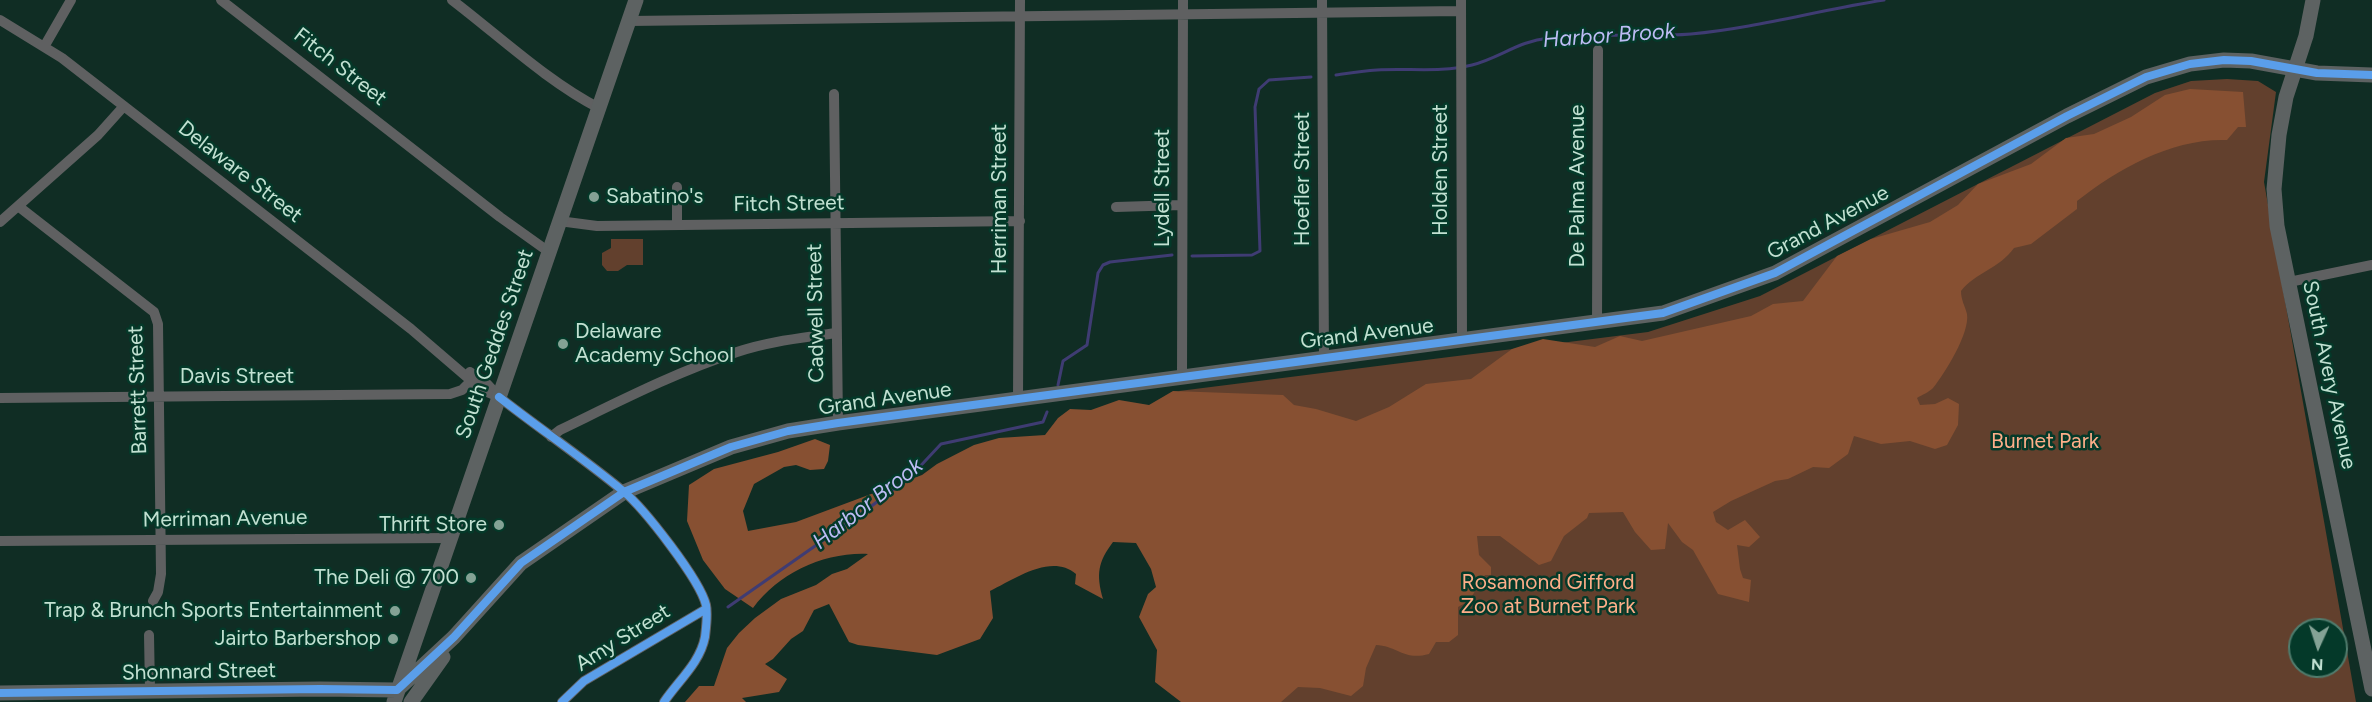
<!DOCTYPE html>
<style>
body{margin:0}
#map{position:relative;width:2372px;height:702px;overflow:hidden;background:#102d24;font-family:Figtree,sans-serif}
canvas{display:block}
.north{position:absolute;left:2288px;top:618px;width:60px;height:60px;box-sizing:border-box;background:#043929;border:2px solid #507c6d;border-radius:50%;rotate:183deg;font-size:16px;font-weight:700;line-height:24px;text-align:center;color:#c2e1d2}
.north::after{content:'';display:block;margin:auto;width:21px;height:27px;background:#84a295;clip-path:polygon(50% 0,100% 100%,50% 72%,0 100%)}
</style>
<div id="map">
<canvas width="2372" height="702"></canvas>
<div class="north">N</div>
</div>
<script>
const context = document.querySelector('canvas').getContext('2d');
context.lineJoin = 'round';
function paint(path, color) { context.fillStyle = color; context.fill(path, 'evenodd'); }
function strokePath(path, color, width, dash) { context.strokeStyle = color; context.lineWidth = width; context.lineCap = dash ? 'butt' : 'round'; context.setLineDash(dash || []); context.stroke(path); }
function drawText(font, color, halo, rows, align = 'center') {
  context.font = font + ' Figtree,sans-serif'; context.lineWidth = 5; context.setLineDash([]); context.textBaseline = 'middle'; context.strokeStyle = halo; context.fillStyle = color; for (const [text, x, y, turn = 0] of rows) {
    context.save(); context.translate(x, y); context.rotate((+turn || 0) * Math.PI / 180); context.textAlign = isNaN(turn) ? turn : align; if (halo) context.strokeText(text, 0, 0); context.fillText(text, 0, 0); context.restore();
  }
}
const green = new Path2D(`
 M2227 79 2258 81 2276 92 2264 182 2356 702H1267L1284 521 1179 391 1648 332 1760 296 2155 93 2191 81ZM2300 630H2336V666H2300Z
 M611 239H643V265H627L618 271H607L602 265V253L611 248Z`);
const forest = new Path2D(`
 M2190 89 2243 92 2246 127H2238L2227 140C2173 138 2119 168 2077 201V209L2031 244 2014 248C2000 268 1975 273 1961 291 1961 300 1965 306 1967 314 1970 333 1945 373 1933 388 1929 392 1922 395 1917 398L1920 405 1935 404 1948 398 1959 404 1958 425 1947 445 1935 449 1910 441 1881 444 1854 436 1848 454 1829 468 1813 467 1788 479 1775 481 1731 501 1713 512 1716 522 1728 530 1745 520 1760 537 1749 547 1737 545 1740 569 1743 578 1751 580 1749 602 1718 594 1693 550 1682 542 1668 523 1665 549 1651 550 1635 532 1623 512 1589 513 1587 518 1564 536 1551 561 1539 565 1500 536H1477L1479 555 1491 567V575H1485L1469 601 1458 607V635L1449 642H1436L1429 654C1404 661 1398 646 1376 645L1366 668 1363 686 1351 696 1320 688 1298 687 1281 702H1181L1155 682 1157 650 1139 617 1148 594 1156 587 1151 569 1136 543 1113 542C1098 562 1096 574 1103 599L1075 584 1076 574C1051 553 1015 579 990 591L993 618 980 639 937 655 858 645 849 642 829 604 814 610 803 631 791 639 773 659 765 664 787 679 779 692 742 698 746 702H685L699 686H714L727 648 739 633 755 618 781 599 816 585 832 574 847 569 868 554C824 552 779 573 753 608L725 589 703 560 687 521 689 485 714 469 778 452 815 439 830 445 828 461 824 469 810 470 796 465 784 467 754 484 743 511 748 531 796 522 922 475 937 464 974 445 999 438 1045 435 1058 418 1070 409 1091 410 1119 400 1149 405 1173 391 1283 395 1294 405 1316 409 1356 421 1389 407 1426 384 1471 379 1512 349 1543 339 1595 347 1620 336 1642 341 1751 316 1773 304 1803 301 1837 256 1871 239 1930 222 1958 205 1978 184 2031 164 2066 138 2094 134 2131 117 2165 95Z`);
const stream = new Path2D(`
 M1336 75C1350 73 1363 71 1377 70 1409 68 1441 73 1472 65 1500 58 1518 41 1549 38 1596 32 1644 38 1691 34 1756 28 1819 10 1884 0
 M1192 256 1252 255 1260 251 1255 107 1259 89 1269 80 1311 77
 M1058 385 1063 361 1087 345 1098 273 1103 265 1110 262 1172 255
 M728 607 865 511 912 475 941 444 1043 422 1047 412`);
const street = new Path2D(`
 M221 0 500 217 549 252
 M452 0C498 35 548 82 599 108
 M1322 0 1324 358
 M1461 0 1462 340
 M0 20 62 58 411 329 482 390 499 397
 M629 21 1461 11
 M44 47 71 0
 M834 94 838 423
 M677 187V224
 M18 206 154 312 158 324 161 574 158 592 153 601
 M1116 207 1182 205
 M559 221 597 226 1020 221
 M0 222 98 135 124 106
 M2289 282 2372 265
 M1597 322 1598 50
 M470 372 487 384 499 397C540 429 583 458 623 491 644 508 700 580 706 605 708 614 706 628 705 637 700 663 678 681 664 702
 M1182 377 1183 0
 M0 398 450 394 462 390 471 381
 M1018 399 1020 0
 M551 437 560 430C618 402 676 372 737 352 769 341 803 338 836 333
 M0 541 451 538
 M149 635 150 690
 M562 702 584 681 706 609`);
const secondary = new Path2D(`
 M2313 0 2306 36 2286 97 2279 135 2274 189 2277 226 2372 689
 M397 690 454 637 521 563 624 492 731 447 788 431 838 423 1663 313 1775 273 2067 116 2146 77 2190 64 2224 60 2251 61 2317 73 2372 75
 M0 693 320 689 397 690
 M394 702 636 0
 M411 702 443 657`);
const cycleway = new Path2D(`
 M499 397C540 429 583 458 623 491 644 508 700 580 706 605 708 614 706 628 705 637 700 663 678 681 664 702
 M0 693 320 689 397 690 454 637 521 563 624 492 731 447 788 431 838 423 1663 313 1775 273 2067 116 2146 77 2190 64 2224 60 2251 61 2317 73 2372 75
 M562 702 584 681 706 609`);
const markers = [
 [594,197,6,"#84a295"],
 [563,344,6,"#84a295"],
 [499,525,6,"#84a295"],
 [471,578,6,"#84a295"],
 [395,611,6,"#84a295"],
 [393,639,6,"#84a295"]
];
const streetNames = [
 ["Fitch Street",340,67,38],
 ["Holden Street",1441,170,-90],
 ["Delaware Street",240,172,38],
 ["Hoefler Street",1303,179,-90],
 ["De Palma Avenue",1578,186,-90],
 ["Lydell Street",1163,188,-90],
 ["Herriman Street",1000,199,-90],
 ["Fitch Street",789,204,-1],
 ["Grand Avenue",1828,223,-28],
 ["Cadwell Street",816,313,-91],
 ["Grand Avenue",1367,334,-7],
 ["South Geddes Street",495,344,-71],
 ["South Avery Avenue",2329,375,78],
 ["Davis Street",237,377],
 ["Barrett Street",138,390,-92],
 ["Grand Avenue",885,399,-8],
 ["Merriman Avenue",225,519,-1],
 ["Amy Street",623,638,-32],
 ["Shonnard Street",199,672,-1]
];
const poiNames = [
 ["Sabatino's",606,197,"left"],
 ["Delaware",575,332,"left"],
 ["Academy School",575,356,"left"],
 ["Thrift Store",487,525],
 ["The Deli @ 700",459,578],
 ["Trap & Brunch Sports Entertainment",383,611],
 ["Jairto Barbershop",381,639]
];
const parkNames = [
 ["Burnet Park",2045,442],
 ["Rosamond Gifford",1548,583],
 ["Zoo at Burnet Park",1548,607]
];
const waterNames = [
 ["Harbor Brook",1609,36,-4],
 ["Harbor Brook",868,504,-38]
];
paint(green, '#62402d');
paint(forest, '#875032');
strokePath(stream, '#3f3c73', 3);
strokePath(street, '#5f6061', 10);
strokePath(secondary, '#5d6262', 15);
strokePath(cycleway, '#5a9eea', 8);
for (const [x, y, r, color] of markers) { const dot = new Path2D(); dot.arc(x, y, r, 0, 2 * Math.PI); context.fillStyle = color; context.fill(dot); strokePath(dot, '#043929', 2); }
drawText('21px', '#c2e1d2', '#043929', streetNames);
drawText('21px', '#c2e1d2', '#043929', poiNames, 'right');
drawText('21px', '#fdae89', '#043929', parkNames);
drawText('italic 22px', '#bdbcf4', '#043929', waterNames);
</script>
